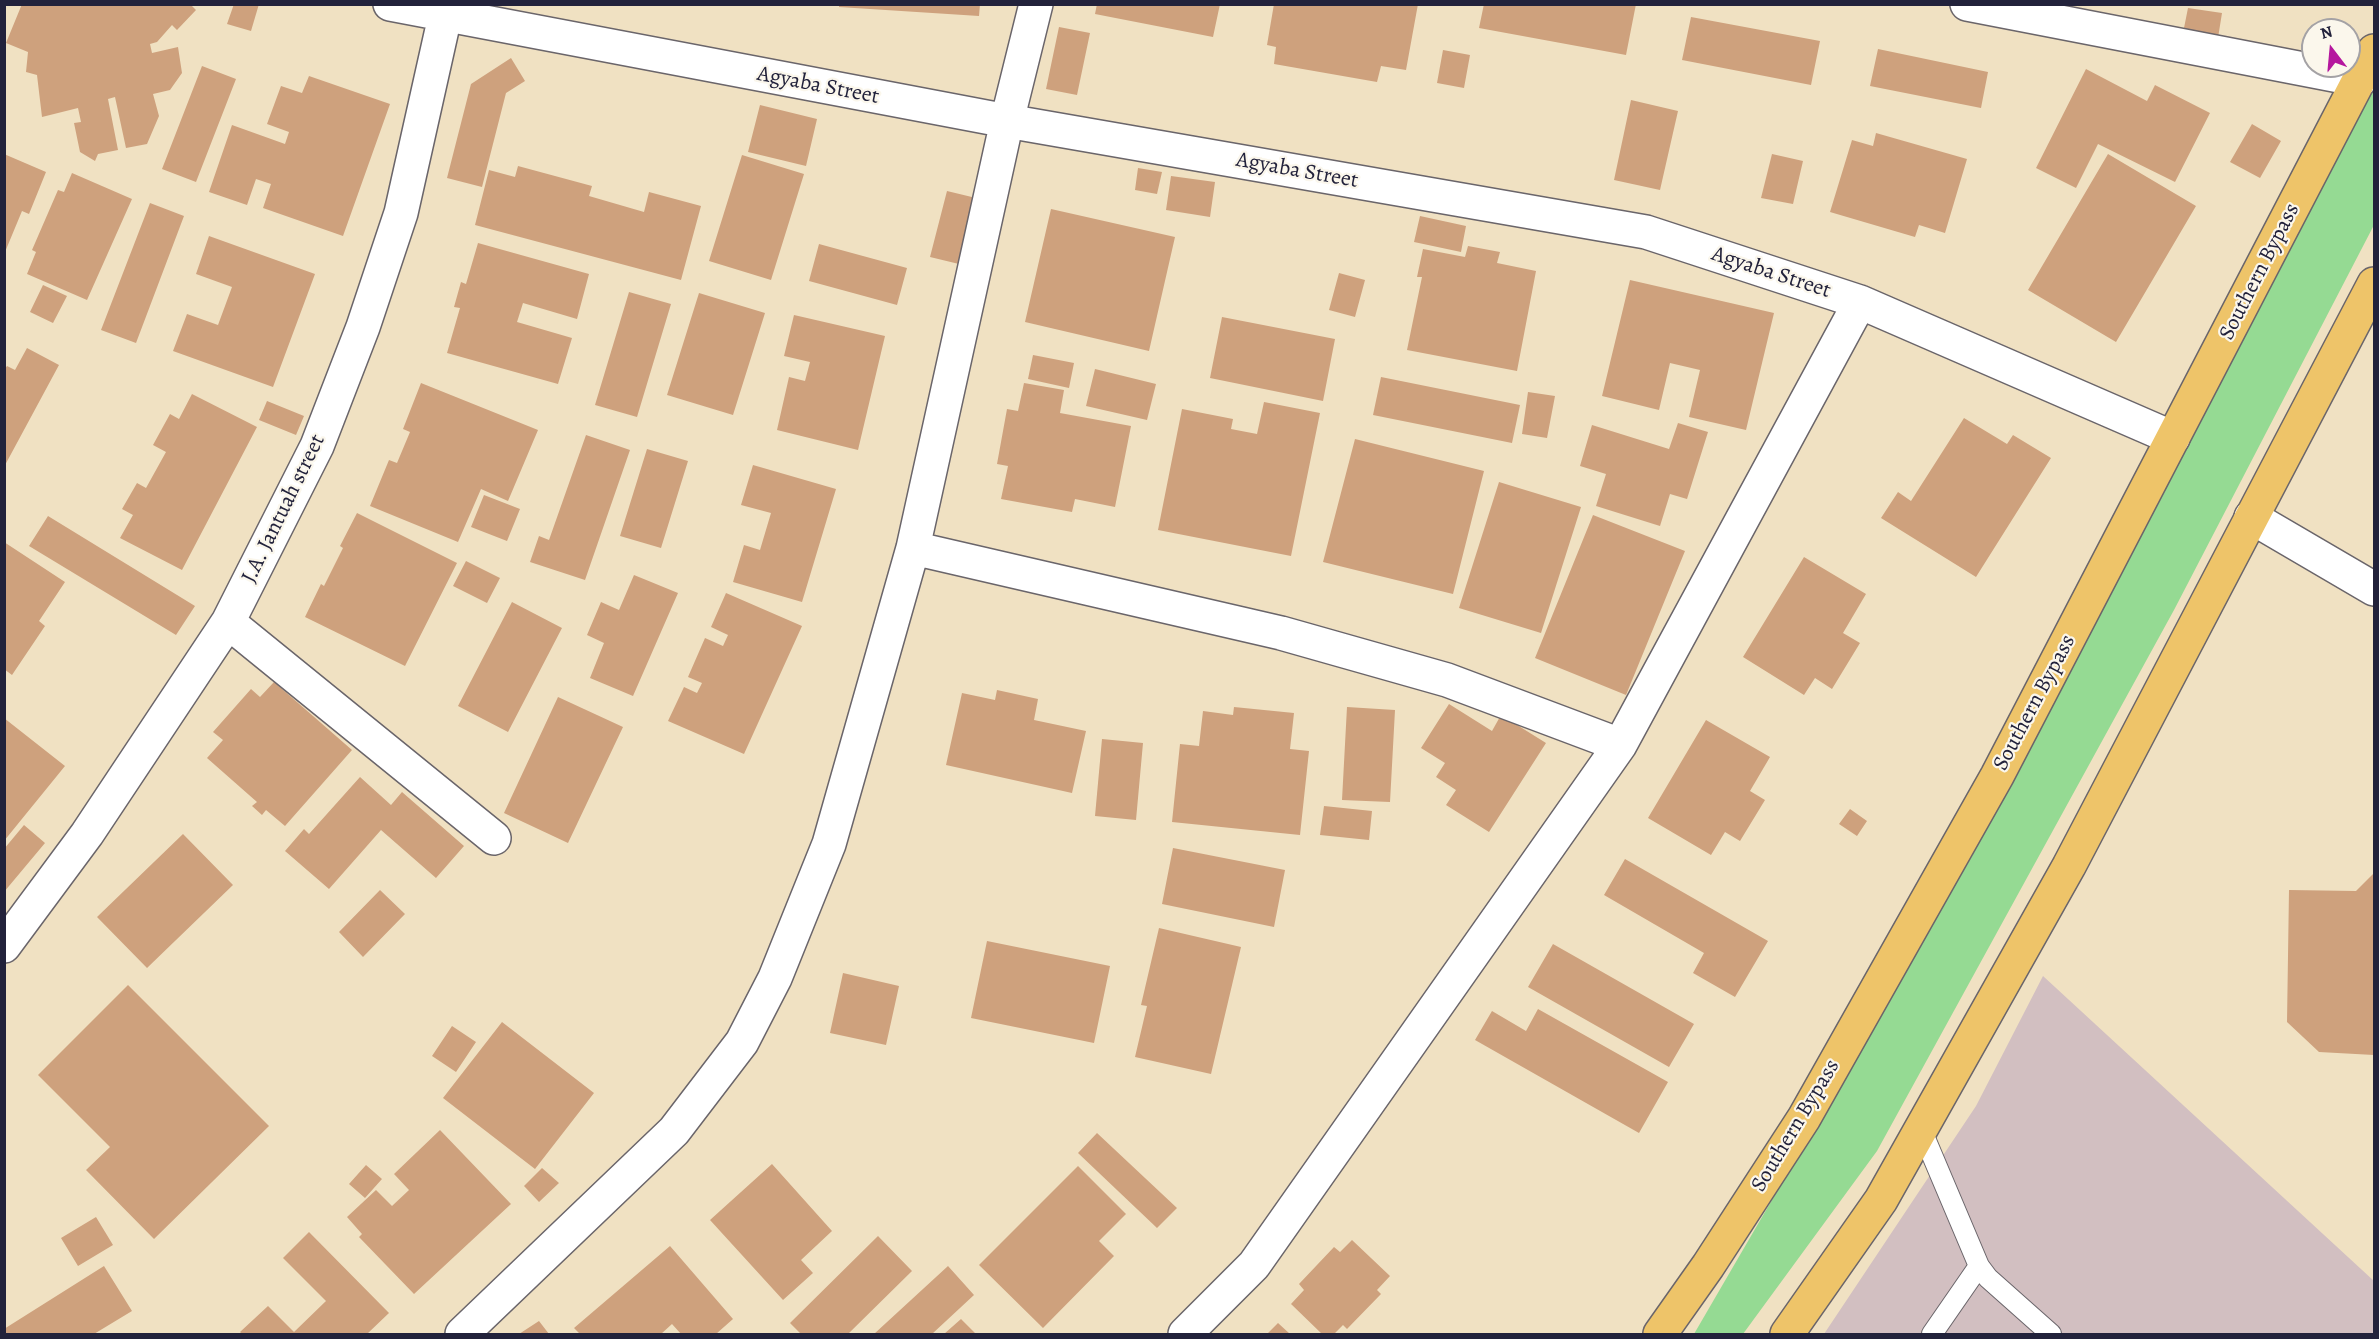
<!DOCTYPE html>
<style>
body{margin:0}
#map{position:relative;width:2379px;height:1339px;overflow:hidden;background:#f0e1c2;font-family:Alegreya,serif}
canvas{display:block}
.frame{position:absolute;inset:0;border:6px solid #22223b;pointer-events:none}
.north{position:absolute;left:2301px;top:18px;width:60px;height:60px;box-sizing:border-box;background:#fbf7ec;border:2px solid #a4a2a5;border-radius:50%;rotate:344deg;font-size:16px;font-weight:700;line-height:24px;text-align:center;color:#22223b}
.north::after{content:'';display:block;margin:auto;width:21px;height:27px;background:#b5179e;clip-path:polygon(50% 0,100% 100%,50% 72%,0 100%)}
</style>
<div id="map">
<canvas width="2379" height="1339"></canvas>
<div class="frame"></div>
<div class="north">N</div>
</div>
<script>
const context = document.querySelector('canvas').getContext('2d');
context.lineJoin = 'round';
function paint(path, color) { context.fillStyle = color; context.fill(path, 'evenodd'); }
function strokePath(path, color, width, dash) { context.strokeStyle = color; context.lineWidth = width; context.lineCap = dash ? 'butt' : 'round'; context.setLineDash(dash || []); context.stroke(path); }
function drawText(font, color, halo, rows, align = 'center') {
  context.font = font + ' Alegreya,serif'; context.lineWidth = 4.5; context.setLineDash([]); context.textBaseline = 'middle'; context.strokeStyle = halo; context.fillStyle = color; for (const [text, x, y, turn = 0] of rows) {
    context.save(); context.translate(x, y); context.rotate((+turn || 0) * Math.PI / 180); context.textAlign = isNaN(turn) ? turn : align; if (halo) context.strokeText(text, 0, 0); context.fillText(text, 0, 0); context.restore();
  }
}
const industrial = new Path2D(`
 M2043 976 2374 1281V1334H1824L1976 1106Z`);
const green = new Path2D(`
 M2374 68V225L2174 610 1877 1151 1743 1334H1694L1972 856 2340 146Z`);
const building = new Path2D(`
 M22 4H190L196 10 177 30 172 25 157 42 150 44 152 53 178 47 182 73 170 90 153 94 159 116 147 144 126 148 115 97 108 99 118 150 98 154 95 161 80 152 74 123 81 122 78 108 42 117 37 75 26 72 28 52 6 43Z
 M234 4H259L251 31 227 24Z
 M839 4H980L979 16 839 7Z
 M1097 4H1220L1213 37 1095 14Z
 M1274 4H1418L1406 70 1381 66 1377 82 1274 64 1276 47 1267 45Z
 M1484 4H1636L1626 55 1479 28Z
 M2188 8 2222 13 2217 44 2182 38Z
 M1691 17 1820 41 1811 85 1682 60Z
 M1059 27 1090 33 1077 95 1046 89Z
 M1878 49 1988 72 1981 108 1870 86Z
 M1443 50 1470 55 1464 88 1437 83Z
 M511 58 525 81 506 93 482 187 447 178 471 84Z
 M202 66 236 79 196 182 162 169Z
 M2086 69 2147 101 2155 85 2210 113 2175 182 2098 144 2076 188 2036 168Z
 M309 76 390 104 343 236 263 208 271 184 256 179 247 205 209 192 232 125 285 144 289 132 267 124 281 86 302 93Z
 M1631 100 1678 111 1660 190 1614 180Z
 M760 105 817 119 806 166 748 152Z
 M2252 124 2281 141 2260 178 2230 162Z
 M1876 133 1967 159 1945 233 1919 225 1915 237 1830 212 1852 140 1873 146Z
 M4 154 46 172 29 214 22 211 5 252Z
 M1772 154 1803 161 1793 204 1761 198Z
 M2108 154 2196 206 2116 342 2028 290Z
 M742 155 804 174 771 280 709 261Z
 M518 166 592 186 589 196 644 212 649 192 701 206 681 280 475 225 489 170 515 177Z
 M1138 168 1162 172 1157 194 1135 190Z
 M72 173 132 199 87 300 27 274 36 252 32 250 58 190 64 192Z
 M1171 176 1215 182 1210 217 1166 210Z
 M947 191 976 198 959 264 930 257Z
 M150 203 184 216 136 343 101 330Z
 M1051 209 1175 237 1149 351 1025 322Z
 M1420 216 1466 226 1461 252 1414 242Z
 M209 236 315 274 273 387 173 351 187 314 218 325 232 287 196 274Z
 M478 243 589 274 577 319 523 303 517 322 572 338 558 384 447 353 460 308 454 307 461 282 466 284Z
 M819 244 907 268 897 305 809 281Z
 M1468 246 1500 252 1497 263 1536 271 1517 371 1407 350 1422 277H1417L1423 249 1465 257Z
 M1339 273 1365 280 1355 317 1329 310Z
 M1630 280 1774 313 1746 430 1689 417 1700 370 1670 363 1659 410 1602 396Z
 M43 285 67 296 53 323 30 312Z
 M629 292 671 304 637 417 595 405Z
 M699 293 765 313 733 415 667 395Z
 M794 315 885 336 858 450 777 430 789 377 805 381 810 362 784 356Z
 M1222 317 1335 339 1323 401 1210 378Z
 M27 348 59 365 4 467V370L7 366 15 370Z
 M1033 355 1074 363 1069 388 1028 379Z
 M1095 369 1156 384 1147 420 1086 406Z
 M1381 377 1520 405 1512 443 1373 415Z
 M421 383 538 430 508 501 481 489 458 542 370 506 389 460 397 463 410 432 403 429Z
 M1024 383 1064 390 1060 413 1131 426 1115 507 1075 499 1072 512 1001 499 1008 466 997 464 1007 409 1018 411Z
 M1528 392 1555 396 1547 438 1522 434Z
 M192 394 257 427 182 570 120 538 133 515 122 509 137 483 146 488 166 452 153 445 170 414 179 419Z
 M267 401 304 416 296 435 259 420Z
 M1264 402 1320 413 1291 556 1158 530 1182 409 1233 419 1231 429 1257 434Z
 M1964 418 2007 444 2013 435 2051 458 1976 577 1881 518 1898 492 1911 501Z
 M1678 423 1708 432 1687 499 1670 494 1660 526 1596 506 1606 474 1580 466 1592 425 1669 449Z
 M586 435 630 450 585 580 530 562 539 536 549 540Z
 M1355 439 1484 471 1453 594 1323 562Z
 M647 449 688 461 661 548 620 536Z
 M753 465 836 489 802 602 733 582 744 545 760 550 771 513 741 505Z
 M1499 482 1581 507 1541 633 1459 608Z
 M484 495 520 509 507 541 471 527Z
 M357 513 457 563 405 666 305 617 321 584 324 586 343 548 340 546Z
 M1593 515 1685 551 1626 695 1535 658Z
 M48 516 195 606 176 635 29 546Z
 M4 542 65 582 39 621 45 626 12 675 4 669Z
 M1804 557 1866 594 1843 633 1860 643 1832 689 1815 678 1804 695 1743 657Z
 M466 561 500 578 487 603 453 586Z
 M634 575 678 593 633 696 590 678 604 643 587 635 601 602 619 610Z
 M726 593 802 626 744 754 668 721 684 687 697 693 702 683 688 677 705 638 723 646 728 635 711 627Z
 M512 602 562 628 508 732 458 706Z
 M274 682 352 750 285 826 266 810 262 815 252 806 257 802 207 758 223 740 213 732 251 689 260 697Z
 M997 690 1038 699 1034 720 1086 731 1072 793 946 765 962 693 995 700Z
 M558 697 623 727 568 843 504 813Z
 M1449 704 1492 731 1501 715 1546 743 1489 832 1446 805 1456 790 1436 777 1445 763 1421 748Z
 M1234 707 1294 713 1290 749 1309 751 1300 835 1172 822 1180 744 1199 746 1203 711 1233 715Z
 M1347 707 1395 710 1390 802 1342 800Z
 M4 718 65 766 4 841Z
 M1706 720 1770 757 1750 791 1765 800 1740 841 1725 832 1711 855 1648 818Z
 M1102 739 1143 743 1136 820 1095 816Z
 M360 777 391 805 402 792 464 846 436 878 381 830 329 889 285 851 304 829 309 834Z
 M1324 806 1372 811 1369 840 1320 835Z
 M1850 809 1867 821 1857 836 1839 824Z
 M24 825 45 843 4 892V849Z
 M183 834 233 885 147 968 97 917Z
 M1173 848 1285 870 1274 927 1162 904Z
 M1625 859 1768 941 1735 997 1693 973 1704 953 1604 895Z
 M2374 873V1055L2319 1052 2287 1022 2289 890 2356 891Z
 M380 890 405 914 363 957 339 932Z
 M1159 928 1241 947 1211 1074 1135 1057 1147 1006 1141 1005Z
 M987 941 1110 966 1094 1043 971 1018Z
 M1553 944 1694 1024 1669 1067 1528 987Z
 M843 973 899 986 886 1045 830 1033Z
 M128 985 269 1126 154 1239 86 1170 110 1147 38 1075Z
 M1538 1009 1668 1082 1639 1133 1475 1040 1492 1011 1526 1031Z
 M502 1022 594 1093 535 1169 443 1098Z
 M452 1026 476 1042 456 1072 432 1056Z
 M440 1130 511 1204 414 1294 359 1237 362 1234 347 1217 376 1190 392 1206 409 1190 394 1174Z
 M1097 1133 1177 1208 1157 1228 1078 1153Z
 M772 1164 832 1231 801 1260 813 1273 783 1300 710 1220Z
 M366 1165 382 1179 365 1198 349 1184Z
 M1078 1166 1126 1214 1099 1241 1114 1256 1043 1328 979 1265Z
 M542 1168 559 1183 539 1202 524 1186Z
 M96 1217 113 1245 78 1266 61 1238Z
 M309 1232 389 1313 367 1334H242L240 1332 268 1306 294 1332 326 1301 283 1258Z
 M878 1236 912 1271 848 1334H801L790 1323Z
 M1352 1240 1390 1276 1377 1290 1381 1294 1347 1329 1343 1325 1334 1334H1322L1291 1304 1304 1290 1299 1284 1334 1247 1340 1252Z
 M670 1246 733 1319 716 1334H681L672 1324 661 1334H580L574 1328Z
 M104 1266 132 1311 94 1334H6L4 1329Z
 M948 1266 974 1295 932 1334H874Z
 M961 1319 976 1334H944Z
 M539 1321 549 1334H519Z
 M1278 1323 1290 1334H1267Z`);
const service = new Path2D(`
 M1921 1129 1979 1266 1988 1278 2051 1334
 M1932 1334 1979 1266`);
const minor = new Path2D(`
 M390 4 1007 121 1646 232 1860 302 2173 438
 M1967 4 2360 80
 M2251 517 2374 589
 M913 548 1281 633 1447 680 1620 745
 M228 622 494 838
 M4 946 87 834 228 622 317 446 363 327 401 213 445 16
 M462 1334 674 1131 742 1042 775 978 829 844 913 548 1007 121 1036 4
 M1185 1334 1254 1265 1620 745 1860 302`);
const trunk = new Path2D(`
 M1660 1334 1708 1266 1804 1118 1997 776 2374 51
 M1787 1334 1881 1200 2069 866 2374 284`);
const streetNames = [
 ["Agyaba Street",818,86,11],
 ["Agyaba Street",1297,171,10],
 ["Southern Bypass",2260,272,-63],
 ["Agyaba Street",1771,273,18],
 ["J.A. Jantuah street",284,509,-64],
 ["Southern Bypass",2035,703,-62],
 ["Southern Bypass",1796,1126,-59]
];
paint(industrial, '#d2bfc1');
paint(green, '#95da93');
paint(building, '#cea17d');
strokePath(service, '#6a656a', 22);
strokePath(minor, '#6a656a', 36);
strokePath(trunk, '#6a656a', 36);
strokePath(service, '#fff', 20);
strokePath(minor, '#fff', 33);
strokePath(trunk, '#eec469', 33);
drawText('22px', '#22223b', '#fbf7ec', streetNames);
</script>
